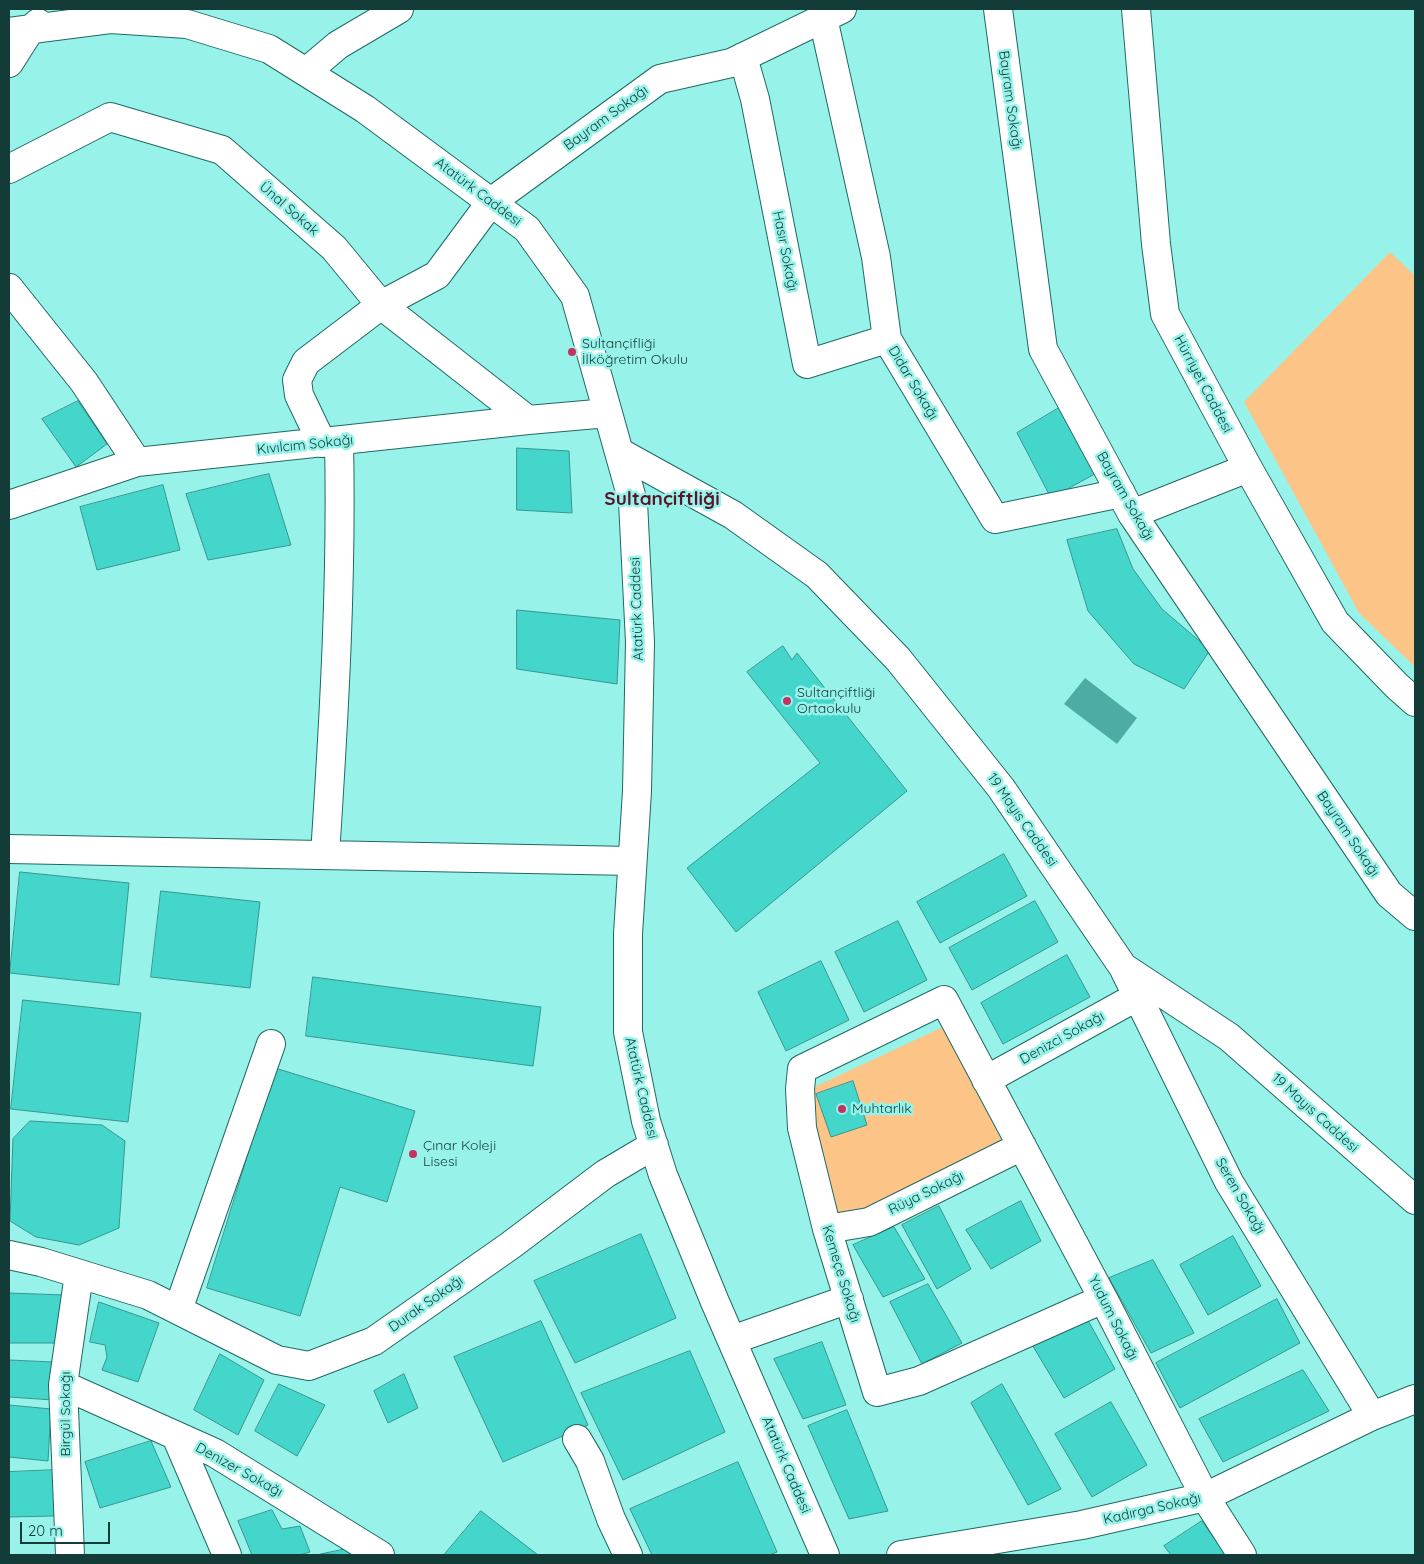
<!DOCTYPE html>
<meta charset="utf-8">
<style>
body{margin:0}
#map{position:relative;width:1424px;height:1564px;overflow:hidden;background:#97f3ea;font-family:Quicksand,sans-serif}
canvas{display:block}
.frame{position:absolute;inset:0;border:10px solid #133b37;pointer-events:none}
.scale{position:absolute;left:20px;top:1522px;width:90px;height:22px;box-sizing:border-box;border:2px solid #133b37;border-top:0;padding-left:6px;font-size:15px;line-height:18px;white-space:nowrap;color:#133b37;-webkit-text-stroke:4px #97f3ea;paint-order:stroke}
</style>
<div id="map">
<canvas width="1424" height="1564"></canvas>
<div class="frame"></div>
<div class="scale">20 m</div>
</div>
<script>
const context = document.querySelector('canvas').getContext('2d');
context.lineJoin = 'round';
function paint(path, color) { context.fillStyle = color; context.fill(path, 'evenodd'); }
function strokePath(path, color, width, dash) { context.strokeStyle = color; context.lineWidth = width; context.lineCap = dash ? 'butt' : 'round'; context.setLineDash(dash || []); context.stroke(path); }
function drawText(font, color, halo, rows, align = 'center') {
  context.font = font + ' Quicksand,sans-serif'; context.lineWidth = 5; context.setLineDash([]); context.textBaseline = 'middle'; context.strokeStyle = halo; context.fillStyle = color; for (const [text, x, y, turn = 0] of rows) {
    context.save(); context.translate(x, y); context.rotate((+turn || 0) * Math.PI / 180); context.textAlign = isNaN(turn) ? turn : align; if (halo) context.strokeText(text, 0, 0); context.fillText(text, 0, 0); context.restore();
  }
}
const green = new Path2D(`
 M1390 252 1415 276V667L1359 613 1244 402Z
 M945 1026 1003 1144 877 1210 833 1215 817 1142 812 1088Z`);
const water = new Path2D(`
 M1085 678 1137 718 1117 744 1064 704Z`);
const building = new Path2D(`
 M78 401 107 444 76 467 42 419Z
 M1064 405 1102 470 1051 498 1017 433Z
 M517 448 569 451 572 513 517 510Z
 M269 474 291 545 208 560 186 494Z
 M163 485 180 550 97 570 80 507Z
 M1117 529 1133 569 1162 609 1210 650 1184 689 1134 664 1088 611 1067 540Z
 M517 610 620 620 617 684 517 669Z
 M783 646 792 660 797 653 907 791 736 932 687 868 820 763 747 672Z
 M1004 854 1027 896 940 943 917 902Z
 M20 872 129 883 119 985 10 973Z
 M161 891 260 902 250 988 151 977Z
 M1035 901 1058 942 972 990 949 948Z
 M898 921 927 980 864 1012 835 952Z
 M1067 955 1090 997 1003 1044 981 1003Z
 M821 961 849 1020 786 1051 758 992Z
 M313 977 541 1007 533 1066 306 1036Z
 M23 1000 141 1013 128 1122 11 1109Z
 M275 1068 415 1111 387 1202 340 1187 300 1316 207 1288Z
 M853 1081 867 1125 831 1137 816 1094Z
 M30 1121 102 1125 125 1141 119 1228 79 1245 36 1237 10 1221 13 1139Z
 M1021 1201 1041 1241 991 1269 966 1230Z
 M939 1206 971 1269 937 1289 902 1225Z
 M894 1227 925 1279 883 1297 853 1245Z
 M641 1234 676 1318 575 1363 534 1281Z
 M1233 1236 1261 1286 1208 1315 1180 1265Z
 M1153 1260 1194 1333 1151 1353 1109 1278Z
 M928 1284 962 1343 922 1364 890 1302Z
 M9 1293 64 1295 62 1343H9Z
 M1277 1299 1300 1343 1180 1408 1156 1363Z
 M99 1302 159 1323 138 1382 102 1370 107 1357 105 1345 90 1342Z
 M1085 1315 1115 1369 1064 1398 1031 1343Z
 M541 1321 588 1425 503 1462 454 1357Z
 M822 1342 846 1405 803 1419 774 1359Z
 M690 1351 725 1432 623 1480 581 1393Z
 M220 1354 264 1380 238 1435 194 1410Z
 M9 1360 53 1362V1400L9 1397Z
 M1303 1370 1329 1411 1223 1462 1199 1419Z
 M404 1374 418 1408 388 1423 374 1391Z
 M279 1384 325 1405 297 1456 255 1431Z
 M1002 1384 1061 1489 1028 1505 971 1403Z
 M1111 1402 1147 1465 1092 1497 1055 1434Z
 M9 1405 51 1409 48 1461 9 1457Z
 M847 1410 888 1511 849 1519 808 1426Z
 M151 1441 171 1487 100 1508 85 1462Z
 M738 1462 777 1552 769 1555H652L630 1509Z
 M56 1470 54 1516 9 1517V1472Z
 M272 1510 282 1529 300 1526 310 1552 300 1555H252L238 1521Z
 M481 1511 538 1555H444Z
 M1202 1521 1226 1555H1171L1164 1546Z
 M351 1548 356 1555 321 1554Z`);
const minor = new Path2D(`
 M998 9 1043 349 1132 514 1389 894 1415 916
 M1136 9 1156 244 1165 314 1248 468 1335 622 1397 686 1415 702
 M823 18 876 257 887 339 995 519 1121 493
 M9 32 110 19 187 24 269 49 365 109 527 229 575 296 633 502 640 642 637 791 628 934V1032L646 1121 663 1175 715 1302 825 1555
 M743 57 755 99 807 364 887 339
 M9 63 30 30 38 23
 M306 72 338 45 399 9
 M9 169 110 117 222 150 334 248 381 305 528 420
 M9 288 84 382 137 462
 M322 443 299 395 297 380 306 362 381 305 437 275 491 202 660 79 731 63 842 9
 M619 452 733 515 817 575 898 659 1001 788 1123 967 1229 1037 1415 1200
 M9 505 137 462 528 420 608 413
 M1132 514 1248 468
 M9 849 632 861
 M325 855C334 718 342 579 339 441
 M1124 969 1229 1182 1372 1416
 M986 1080 1138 996
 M827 1229 869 1222 1022 1146
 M9 1255 41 1262 148 1295 277 1360 309 1366 374 1341 511 1245 605 1174 654 1145
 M1103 1299 919 1381 877 1392 827 1229 802 1128 800 1089 802 1069 944 1000 1106 1304 1205 1497 1242 1555
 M178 1310 271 1044
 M732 1340 849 1299
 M63 1385 215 1453 380 1555
 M176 1436 227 1555
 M577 1439 590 1461 611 1519 628 1555
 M70 1555 63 1385 79 1274
 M901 1555 1082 1525 1205 1497 1372 1416 1415 1399`);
const markers = [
 [572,352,5,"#c2345f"],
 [787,701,5,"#c2345f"],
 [842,1109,5,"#c2345f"],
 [413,1154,5,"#c2345f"]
];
const streetNames = [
 ["Bayram Sokağı",1010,100,82],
 ["Bayram Sokağı",606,118,-36],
 ["Atatürk Caddesi",478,192,37],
 ["Ünal Sokak",289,209,41],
 ["Hasır Sokağı",785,251,79],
 ["Didar Sokağı",913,383,59],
 ["Hürriyet Caddesi",1203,384,62],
 ["Kıvılcım Sokağı",305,445,-6],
 ["Bayram Sokağı",1125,496,60],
 ["Atatürk Caddesi",637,609,-92],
 ["19 Mayıs Caddesi",1022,820,55],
 ["Bayram Sokağı",1348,834,56],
 ["Denizci Sokağı",1062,1038,-29],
 ["Atatürk Caddesi",641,1088,77],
 ["19 Mayıs Caddesi",1315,1113,42],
 ["Rüya Sokağı",926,1193,-26],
 ["Seren Sokağı",1240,1196,60],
 ["Kemeçe Sokağı",841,1274,73],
 ["Durak Sokağı",426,1304,-35],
 ["Yudum Sokağı",1113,1318,63],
 ["Birgül Sokağı",66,1414,-90],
 ["Atatürk Caddesi",786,1465,67],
 ["Denizer Sokağı",239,1470,29],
 ["Kadırga Sokağı",1152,1509,-13]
];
const poiNames = [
 ["Sultançifliği",582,344],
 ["İlköğretim Okulu",582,360],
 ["Sultançiftliği",797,693],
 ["Ortaokulu",797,709],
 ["Muhtarlık",852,1109],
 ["Çınar Koleji",423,1146],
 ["Lisesi",423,1162]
];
const districtNames = [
 ["Sultançiftliği",662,499]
];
paint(green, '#fdc488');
paint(water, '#4dada5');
paint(building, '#45d6cb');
strokePath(building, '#37968e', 1);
strokePath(minor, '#206963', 30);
strokePath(minor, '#fff', 28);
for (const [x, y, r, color] of markers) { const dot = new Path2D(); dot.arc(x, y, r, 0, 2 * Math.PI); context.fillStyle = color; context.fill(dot); strokePath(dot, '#97f3ea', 2); }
drawText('14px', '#133b37', '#97f3ea', streetNames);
drawText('14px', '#133b37', '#97f3ea', poiNames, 'left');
drawText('bold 19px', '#591428', '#97f3ea', districtNames);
</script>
